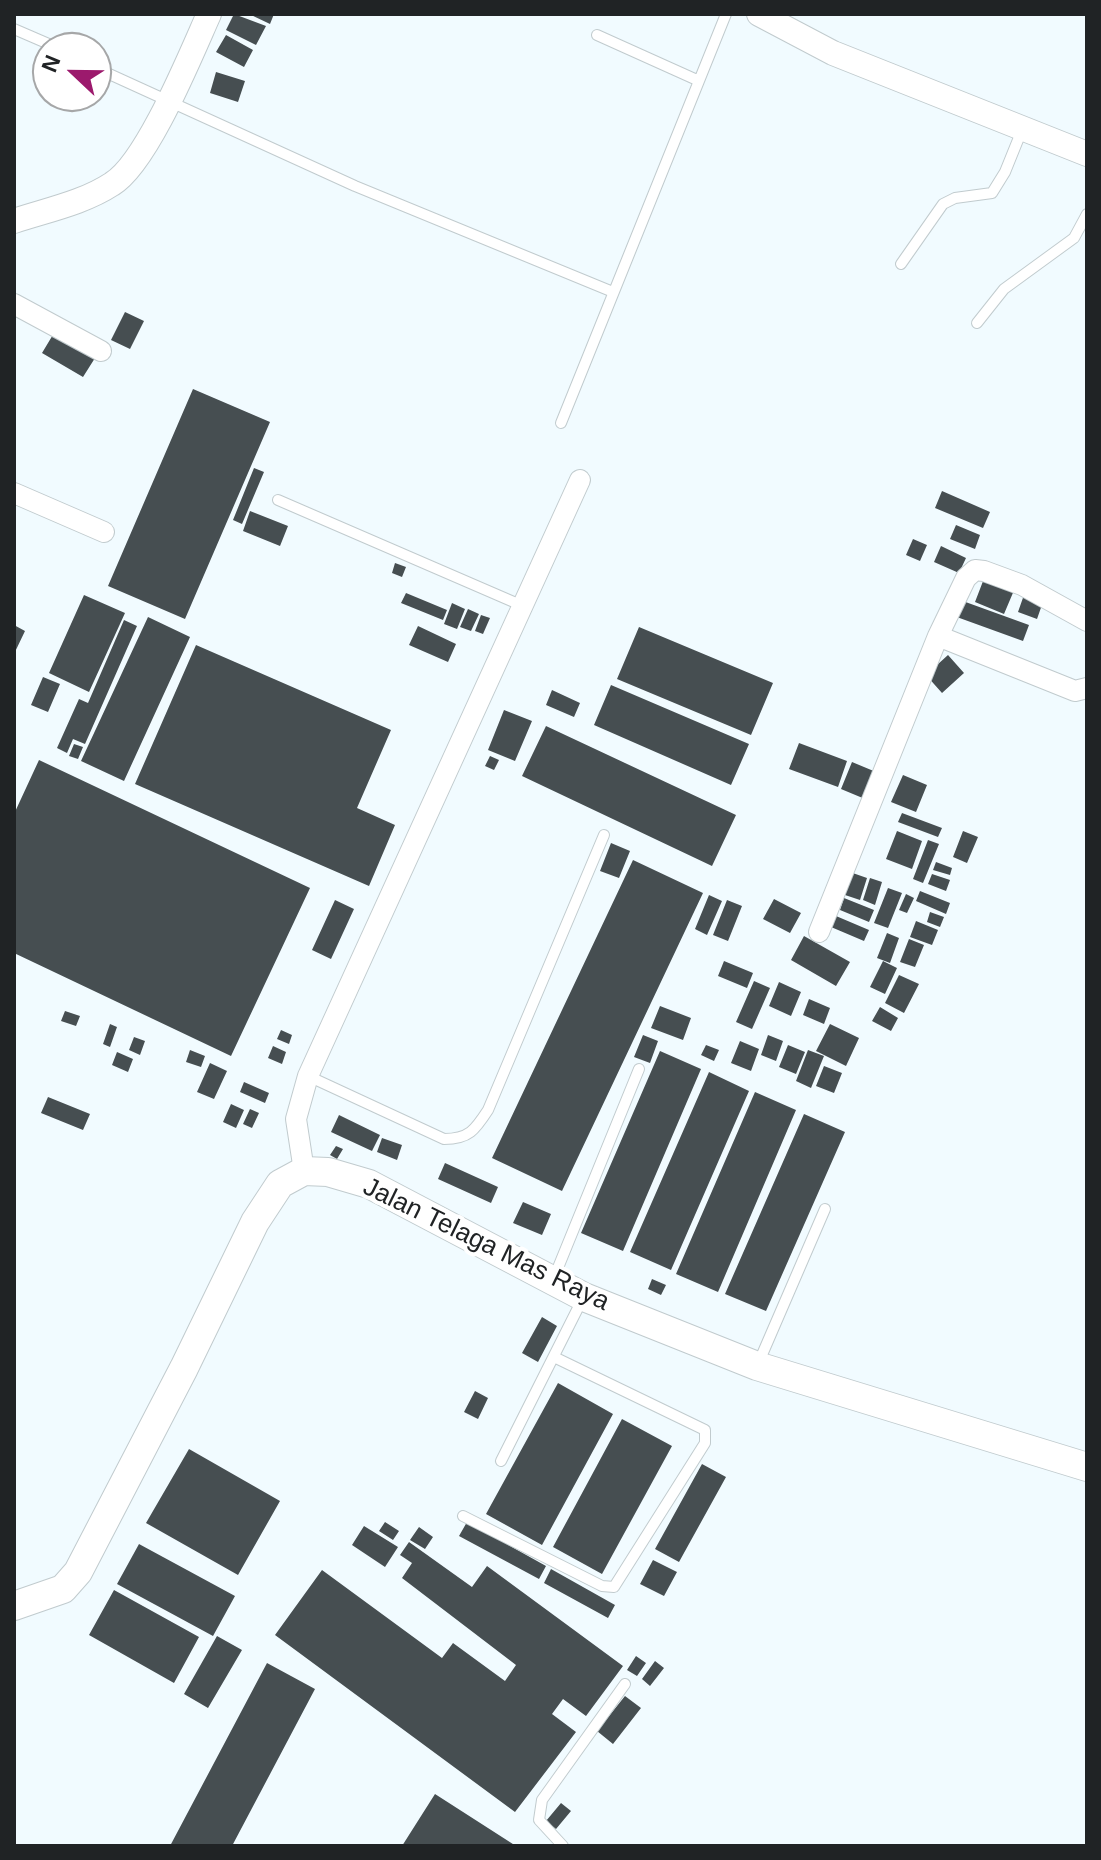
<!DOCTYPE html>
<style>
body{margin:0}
#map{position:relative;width:1101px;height:1860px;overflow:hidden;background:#f1fbff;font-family:Helvetica,sans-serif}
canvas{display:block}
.frame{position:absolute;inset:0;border:16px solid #202325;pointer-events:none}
.north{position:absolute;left:32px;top:32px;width:80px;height:80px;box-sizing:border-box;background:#fff;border:2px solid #a6a7a8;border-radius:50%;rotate:292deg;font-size:22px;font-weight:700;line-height:32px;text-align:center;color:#202325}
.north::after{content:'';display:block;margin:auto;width:28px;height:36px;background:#9c1a6d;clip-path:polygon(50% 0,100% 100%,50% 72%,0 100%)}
</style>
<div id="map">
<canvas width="1101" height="1860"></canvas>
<div class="frame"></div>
<div class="north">N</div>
</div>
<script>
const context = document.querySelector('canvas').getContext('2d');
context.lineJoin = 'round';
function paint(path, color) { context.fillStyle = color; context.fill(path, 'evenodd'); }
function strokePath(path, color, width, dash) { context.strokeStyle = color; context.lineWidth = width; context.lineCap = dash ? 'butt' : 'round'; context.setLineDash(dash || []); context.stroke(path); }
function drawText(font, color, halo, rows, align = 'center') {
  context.font = font + ' Helvetica,sans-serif'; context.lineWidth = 8; context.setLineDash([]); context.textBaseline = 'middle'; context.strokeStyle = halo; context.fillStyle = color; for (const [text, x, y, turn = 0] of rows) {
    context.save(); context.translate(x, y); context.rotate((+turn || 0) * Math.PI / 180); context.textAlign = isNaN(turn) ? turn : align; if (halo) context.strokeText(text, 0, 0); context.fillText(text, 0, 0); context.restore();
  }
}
const building = new Path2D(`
 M234 14 266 26 256 45 226 30Z
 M249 14H274L270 24Z
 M226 35 253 50 244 67 216 52Z
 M216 72 245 81 238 102 210 93Z
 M125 312 144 321 130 349 111 340Z
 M54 333 95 358 83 377 42 353Z
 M193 389 270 422 185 619 108 586Z
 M254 468 264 472 242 524 233 520Z
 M942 491 990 512 983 528 935 508Z
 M250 511 288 526 280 546 243 531Z
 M956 525 980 535 975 549 950 539Z
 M913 539 927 545 920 561 906 555Z
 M941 546 966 558 959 573 934 562Z
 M395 563 406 567 402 577 392 573Z
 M985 576 1015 588 1004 614 975 602Z
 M1025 592 1044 599 1037 619 1018 612Z
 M406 593 447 610 443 620 401 603Z
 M84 595 125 613 89 692 49 673Z
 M960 600 1029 625 1023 641 954 616Z
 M452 603 465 609 457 629 444 624Z
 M468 609 479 614 471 631 460 627Z
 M481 615 490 618 483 634 475 631Z
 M148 617 190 637 124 781 81 761Z
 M124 620 137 626 85 744 73 739 67 753 57 748 79 699 88 703Z
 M14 625 25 631 14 654Z
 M418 626 456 644 448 662 409 645Z
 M639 627 773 683 751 735 617 679Z
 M196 645 391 730 357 808 395 825 369 886 135 784Z
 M948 655 964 673 942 693 926 675Z
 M43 677 60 684 48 712 31 705Z
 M611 685 749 744 731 785 594 725Z
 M552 690 580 703 574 717 546 705Z
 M504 710 532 721 515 761 488 750Z
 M546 726 736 815 712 866 522 776Z
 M799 743 847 761 838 787 789 769Z
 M74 744 83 747 78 759 69 756Z
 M490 756 499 760 494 770 485 766Z
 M39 760 310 888 231 1056 14 953V814Z
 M852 762 876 772 865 799 841 789Z
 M903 775 927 785 916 812 891 802Z
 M902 813 942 828 938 837 898 822Z
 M897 831 922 841 912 869 886 859Z
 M963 831 978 837 967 863 953 857Z
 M928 840 939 844 923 883 913 879Z
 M611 843 630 851 619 878 600 871Z
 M633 860 703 893 562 1191 492 1158Z
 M936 862 952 868 950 875 933 870Z
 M847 871 867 878 860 900 839 893Z
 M932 874 950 880 946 891 928 884Z
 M870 878 882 882 875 905 863 900Z
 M888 888 902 893 888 928 874 923Z
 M920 891 950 903 946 914 916 901Z
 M906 894 914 898 907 913 899 910Z
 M709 895 722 901 707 935 695 929Z
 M844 898 874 910 869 922 840 910Z
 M774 899 801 913 790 933 763 919Z
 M335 900 354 909 331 959 312 950Z
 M727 900 742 906 728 941 713 935Z
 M930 912 944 917 940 927 927 922Z
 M836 916 869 930 864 941 831 927Z
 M916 921 938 930 932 945 910 937Z
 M887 933 899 938 890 963 877 958Z
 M804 936 850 962 836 986 791 960Z
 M909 939 924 945 915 967 900 962Z
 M724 961 753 973 747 988 718 976Z
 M883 961 897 968 885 994 870 987Z
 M899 975 919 984 904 1013 885 1003Z
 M754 981 770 988 752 1029 736 1022Z
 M779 982 801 992 791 1016 769 1006Z
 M809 999 830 1008 824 1024 803 1015Z
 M660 1006 691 1018 683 1040 651 1028Z
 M880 1007 898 1018 891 1031 872 1021Z
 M65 1011 80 1016 76 1026 61 1021Z
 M110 1024 117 1027 110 1047 103 1044Z
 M830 1024 859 1038 846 1066 816 1051Z
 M281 1030 292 1035 289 1044 277 1039Z
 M643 1035 658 1041 650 1063 634 1057Z
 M768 1035 783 1041 776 1061 761 1055Z
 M134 1037 145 1041 140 1055 129 1050Z
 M740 1041 759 1049 751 1071 731 1063Z
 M706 1045 719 1050 714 1061 701 1055Z
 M788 1045 805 1052 796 1074 779 1067Z
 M273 1046 286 1052 282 1064 268 1058Z
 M190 1050 205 1056 201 1067 186 1062Z
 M808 1050 824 1056 811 1088 796 1081Z
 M660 1051 701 1069 623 1251 581 1233Z
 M117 1052 133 1059 128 1072 112 1065Z
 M210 1063 227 1071 214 1099 197 1092Z
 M824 1066 842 1073 834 1093 816 1086Z
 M709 1072 749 1091 671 1270 630 1252Z
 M244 1082 269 1093 265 1103 240 1092Z
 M755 1092 796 1110 718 1292 676 1274Z
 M48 1097 90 1114 83 1130 41 1113Z
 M231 1104 244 1110 236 1128 223 1122Z
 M250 1109 259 1113 252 1128 243 1124Z
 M804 1114 845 1132 766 1311 725 1294Z
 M339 1115 380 1135 372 1151 331 1132Z
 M382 1138 402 1145 397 1160 377 1152Z
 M336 1146 343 1149 337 1159 330 1155Z
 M445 1163 498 1187 491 1203 438 1179Z
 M523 1202 551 1214 542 1235 513 1223Z
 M652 1279 666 1285 661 1295 648 1289Z
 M542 1317 557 1326 538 1362 522 1353Z
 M558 1383 613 1414 542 1545 486 1514Z
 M475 1391 488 1398 478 1419 464 1412Z
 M622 1419 672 1446 602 1574 553 1547Z
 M189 1449 280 1501 238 1575 146 1523Z
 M702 1464 726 1477 679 1562 655 1549Z
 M385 1522 399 1531 393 1540 379 1531Z
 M467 1522 546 1566 539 1579 459 1536Z
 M364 1526 398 1547 385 1567 352 1545Z
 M419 1527 433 1537 425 1549 410 1540Z
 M409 1542 472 1587 487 1566 623 1666 586 1716 563 1699 552 1714 576 1732 515 1812 275 1635 322 1570 442 1658 453 1643 505 1681 516 1665 402 1578 412 1563 400 1555Z
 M139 1544 235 1596 213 1636 117 1584Z
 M653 1560 677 1572 664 1596 640 1584Z
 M551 1569 615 1605 608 1618 544 1583Z
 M114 1590 199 1637 174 1683 89 1635Z
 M217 1636 242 1650 208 1708 184 1694Z
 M636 1656 646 1663 637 1676 627 1670Z
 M655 1661 664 1668 650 1686 642 1679Z
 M267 1663 315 1689 232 1846H170Z
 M625 1696 641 1708 613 1744 597 1731Z
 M435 1794 516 1846H402Z
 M561 1803 571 1811 556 1829 546 1821Z`);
const service = new Path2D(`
 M14 29 58 48
 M597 35 697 80
 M96 68 355 186 613 292
 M901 264 943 204 955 198 992 193 1005 172 1022 130
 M977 323 1004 289 1074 238 1087 214
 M561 423 726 14
 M278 500 523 606
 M308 1076 444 1139C469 1139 475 1130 488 1110L604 835
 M553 1280 639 1069
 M758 1364 825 1209
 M501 1461 583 1298
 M463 1516 602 1586 614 1587 705 1443V1430L556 1358
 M563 1846 539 1820 542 1800 625 1684`);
const minor = new Path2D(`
 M14 304 101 351
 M14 493 104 532
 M938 636 1075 691 1087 688
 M819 932 938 636 966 578 975 570 984 571 1022 585 1087 621
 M304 1171 296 1119 308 1076 580 480`);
const tertiary = new Path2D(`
 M759 14 833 53 1087 154
 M14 221C47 210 83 203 112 184 147 163 191 54 209 14`);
const secondary = new Path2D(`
 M14 1606 63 1589 78 1572 184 1368 255 1222 280 1184 304 1171 328 1172 369 1184 584 1297 757 1366 1087 1467`);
const streetNames = [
 ["Jalan Telaga Mas Raya",486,1245,26]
];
paint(building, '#464e51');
strokePath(service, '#c1cbce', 12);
strokePath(minor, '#c1cbce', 22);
strokePath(tertiary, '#c1cbce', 26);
strokePath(secondary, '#c1cbce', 30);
strokePath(service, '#fff', 10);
strokePath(minor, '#fff', 20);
strokePath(tertiary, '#fff', 24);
strokePath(secondary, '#fff', 28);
drawText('26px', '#202325', '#fff', streetNames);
</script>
